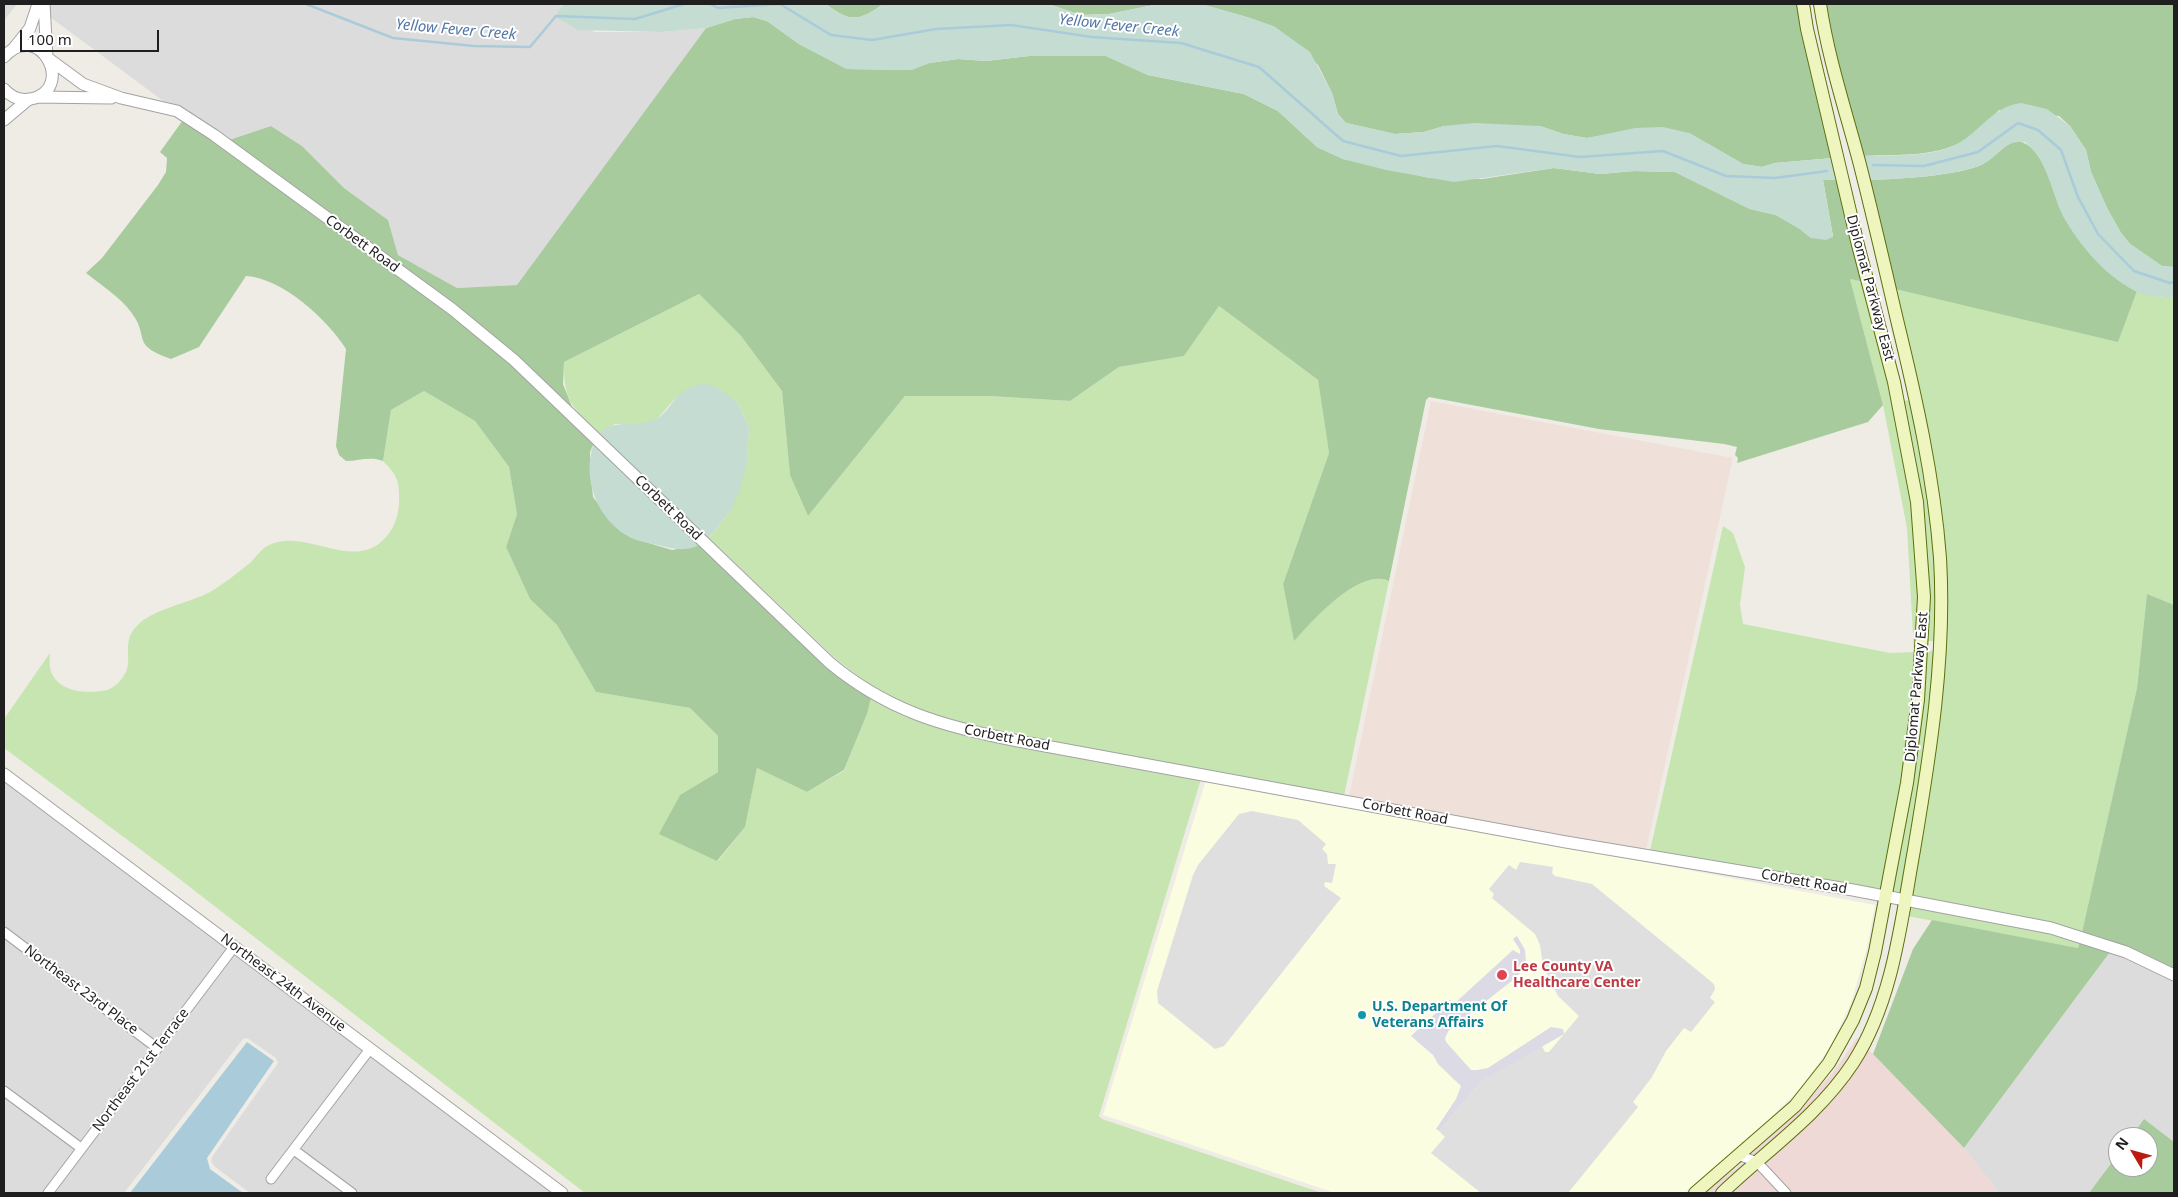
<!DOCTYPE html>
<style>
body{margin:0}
#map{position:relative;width:2178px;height:1197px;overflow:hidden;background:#efece6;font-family:"Noto Sans",sans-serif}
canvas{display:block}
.frame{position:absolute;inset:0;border:5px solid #1f1f1f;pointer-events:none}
.north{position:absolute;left:2108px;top:1127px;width:50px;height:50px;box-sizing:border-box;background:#fff;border:1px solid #a5a5a5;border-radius:50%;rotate:307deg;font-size:14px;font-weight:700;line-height:20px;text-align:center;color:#1f1f1f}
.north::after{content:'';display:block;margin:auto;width:18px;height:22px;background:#be1b10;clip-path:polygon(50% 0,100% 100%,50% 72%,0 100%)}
.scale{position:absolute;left:20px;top:30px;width:139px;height:22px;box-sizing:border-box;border:2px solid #1f1f1f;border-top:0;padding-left:6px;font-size:15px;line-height:18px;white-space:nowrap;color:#1f1f1f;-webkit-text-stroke:4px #fff;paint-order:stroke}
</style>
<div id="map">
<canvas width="2178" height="1197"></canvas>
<div class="frame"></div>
<div class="north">N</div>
<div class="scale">100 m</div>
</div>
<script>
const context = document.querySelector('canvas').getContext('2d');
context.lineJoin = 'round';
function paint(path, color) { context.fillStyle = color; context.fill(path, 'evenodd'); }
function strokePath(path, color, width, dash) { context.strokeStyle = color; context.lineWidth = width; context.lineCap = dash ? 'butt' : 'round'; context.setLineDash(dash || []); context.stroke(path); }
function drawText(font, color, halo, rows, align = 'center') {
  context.font = font + ' "Noto Sans",sans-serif'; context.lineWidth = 4; context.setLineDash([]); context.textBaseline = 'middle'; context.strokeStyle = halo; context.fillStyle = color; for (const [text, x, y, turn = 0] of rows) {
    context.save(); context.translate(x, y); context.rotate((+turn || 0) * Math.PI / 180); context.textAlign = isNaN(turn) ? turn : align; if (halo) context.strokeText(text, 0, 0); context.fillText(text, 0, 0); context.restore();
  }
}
const residential = new Path2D(`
 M4 4H17L4 21Z
 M50 4H565L561 7 594 32H662L706 28 518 285 457 288 398 255 388 220 344 188 302 146 271 126 229 140 166 103 50 17Z
 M4 780 554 1193H250L214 1166 211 1161 212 1157 278 1063 276 1058 247 1038 243 1039 124 1193H4Z
 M2110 952 2174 980V1142L2143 1120 2131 1137H2118V1154L2089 1193H1999L1964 1148Z`);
const commercial = new Path2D(`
 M1857 1038 1860 1041 1847 1063 1819 1099 1714 1193H1703L1748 1159 1749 1156 1798 1111 1834 1071Z
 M1868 1049 1964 1148 1999 1193H1730L1817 1117 1838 1094Z`);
const education = new Path2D(`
 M1206 780 1875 905 1867 948 1851 1003 1830 1048 1798 1091 1762 1126 1685 1193H1335L1103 1115Z`);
const military = new Path2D(`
 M1431 401 1733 458 1645 855 1348 801Z`);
const grass = new Path2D(`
 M1850 279 1864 282C1886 369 1908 456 1915 545 1916 563 1919 581 1919 598 1918 697 1900 794 1882 890L1650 851 1723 526 1733 533 1745 567 1740 605 1743 624 1890 653 1914 652 1907 528 1883 405Z
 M1895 289 2118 341 2137 291 2161 297H2174V605L2147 595 2137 688 2082 932 2051 923 1911 897 1947 615Z
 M699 294 741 336 782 391 790 475 808 516 905 396H989L1070 401 1119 367 1184 356 1219 306 1318 380 1329 453 1283 584 1294 640C1312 621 1360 567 1389 581L1344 796 970 727 895 701 865 681 836 659 709 538 731 510 747 463 749 427 737 402 689 388 673 401 656 420 642 424H615L599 434C573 409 563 400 564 362Z
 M424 391 475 421 509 467 517 514 506 547 530 599 557 625 596 692 690 708 718 736V772L680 795 660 834 718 861 745 827 757 768 807 792 844 771 867 714 871 698 904 716 968 737 1201 779 1099 1116 1102 1119 1322 1193H585L164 867 4 748V719L50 653C50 657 49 663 50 668 56 693 87 694 107 690 111 689 116 685 119 682 135 665 124 654 130 636 131 633 134 629 136 627 149 610 190 603 210 592 221 586 240 571 250 563 256 557 262 548 269 545 306 527 354 573 385 538 397 526 400 509 399 493 399 478 393 471 383 461L391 410Z
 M1910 400 1925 478 1934 556 1935 641H1928C1932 559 1918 481 1903 401Z
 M1927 651H1934L1933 670 1918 791 1901 895 1892 893C1909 813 1923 732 1927 651Z
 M1909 907 2050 933 2080 941 2078 948 1907 916Z`);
const forest = new Path2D(`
 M826 4H883C858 22 850 22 826 4Z
 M1048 4H1159L1109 14 1081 15Z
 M1201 4H1798L1833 158 1775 163 1762 167 1743 164 1689 133 1606 135 1587 138 1563 134 1540 126H1444L1424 132 1395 134 1346 123 1338 114 1332 93 1318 65 1285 35 1275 27 1250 18Z
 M1825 4H2174V267L2162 266 2130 244 2121 233 2107 208 2091 172 2086 150 2070 126 2059 116 1999 110C1987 123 1968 141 1950 147 1924 157 1891 154 1863 156L1833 41Z
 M753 17 767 21 799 44 847 69 911 70 929 63 958 59 986 61 1029 56H1106L1148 75 1244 94 1278 111 1317 147 1343 159 1430 178 1482 179 1554 168 1600 174 1634 171 1675 172 1750 209 1776 215 1800 229 1811 238 1833 236 1823 180H1838L1864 282 1850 279 1883 405 1868 422 1737 463 1738 458 1735 455 1737 447 1724 444 1599 429 1429 397 1426 400 1389 581C1360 567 1312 621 1294 641L1283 584 1329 453 1318 380 1219 306 1184 356 1119 367 1070 401 989 396H905L808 516 790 475 782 391 741 336 699 294 564 362 563 384 573 409 229 140 271 126 302 146 344 188 388 220 398 255 457 288 517 285 706 28 735 19Z
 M183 120 449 313 511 363 594 443 590 452V469L593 497 620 531 632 538 672 550 699 545 841 679 871 698 867 714 844 770 807 792 757 768 745 827 717 861 659 834 680 795 718 772V736L690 708 596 692 557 625 530 599 506 547 517 514 509 467 475 421 424 391 391 410 383 461C370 456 359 461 346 461L339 455 336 446 346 349C327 319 282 278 246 276L199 347 171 359C129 344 151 338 131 312 120 297 101 285 86 273L102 258 158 185 166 172 167 158 160 152Z
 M2018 141C2046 146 2052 196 2065 218 2082 247 2105 276 2137 291L2118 342 1895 289 1869 180C1896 179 1960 176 1983 164 1996 157 2004 143 2018 141Z
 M2147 594 2174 605V969L2148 956 2082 932 2137 688Z
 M1932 920 2078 948 2080 941 2110 952 1964 1148 1873 1054 1913 949Z
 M2144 1119 2174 1142V1193H2089L2118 1154V1167H2148V1137H2131Z`);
const wetland = new Path2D(`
 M565 4H826C850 22 858 22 883 4H1048L1081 15 1109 14 1159 4H1201L1250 18 1275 27 1310 52 1332 93 1338 114 1346 123 1395 134 1424 132 1444 126 1474 123 1540 126 1563 134 1587 138 1635 128 1663 127 1689 133 1743 164 1762 167 1775 163 1833 158 1838 180H1823L1833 237 1826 240 1811 238 1800 229 1776 215 1750 209 1675 172 1634 171 1600 174 1554 168 1454 182 1386 170 1343 159 1317 147 1278 111 1244 94 1148 75 1106 56H1029L986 61 958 59 929 63 911 70 847 69 799 44 767 21 753 17 735 19 706 28 662 32 578 30 556 17 561 7Z
 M2021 103 2047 109 2070 126 2086 150 2091 172 2107 208 2121 233 2130 244 2162 266 2174 267V297C2163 297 2151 297 2140 293 2110 281 2078 244 2063 216 2051 191 2048 160 2025 142 2004 139 1999 156 1983 164 1958 176 1897 179 1869 180L1863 156C1889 155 1926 157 1951 147 1978 136 1990 107 2021 103Z
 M703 384 715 386 737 402 749 427 747 463 739 492 731 510 708 539 599 434C613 418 636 428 654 420 673 412 673 388 703 384Z
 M594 443 699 545C686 552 672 549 658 545 650 543 640 542 632 538 597 522 581 477 594 443Z`);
const parking = new Path2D(`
 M1252 811 1298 820 1326 844 1322 849 1327 854 1328 864H1336L1332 883 1325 882 1324 886 1341 898 1224 1046 1215 1049 1158 1003 1157 991 1193 875 1198 865 1239 814Z
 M1520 862 1553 867 1552 873 1555 876 1592 884 1714 984 1715 989 1710 998 1715 1002 1691 1032 1684 1028 1666 1051 1652 1077 1633 1102 1638 1107 1568 1193H1481L1431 1153 1445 1137 1439 1131 1481 1082 1542 1046 1545 1052H1549L1579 1016 1558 996 1543 966 1540 945 1535 934 1492 898 1494 894 1489 889 1509 865 1516 870Z`);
const plaza = new Path2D(`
 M1517 936 1525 950 1526 963 1523 970 1513 980 1449 1030 1445 1038 1446 1042 1471 1070H1477L1488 1068 1551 1027 1563 1029 1564 1034 1481 1082 1439 1131 1436 1129 1456 1099 1461 1086 1438 1064 1433 1055 1411 1036 1450 1000 1455 1003 1513 950 1520 954V950L1513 939Z`);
const water = new Path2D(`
 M247 1042 274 1061 207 1158 210 1169 243 1193H130Z`);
const stream = new Path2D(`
 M306 4 393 38 474 46 530 47 556 16 635 19 684 4
 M710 4 718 8 780 4 831 35 872 40 936 29 1011 25 1092 37 1181 43 1259 67 1343 141 1401 156 1497 146 1580 157 1663 151 1726 176 1775 178 1827 171
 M1873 165 1924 166 1978 152 2018 123 2038 130 2061 150 2078 197 2098 234 2134 271 2170 283 2174 282`);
const minor = new Path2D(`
 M4 932 157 1048
 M4 1091 81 1148
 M294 1150 352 1193
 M1738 1155 1757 1162 1786 1193
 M271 1179 370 1049
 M48 1193 234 947`);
const tertiary = new Path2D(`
 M44 4 47 57
 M14 48 30 28 38 4
 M4 57C39 18 77 89 31 99 20 101 11 97 4 89
 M49 59 83 84 121 98 177 111 214 135 452 309 514 360 830 663C887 710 941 726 1013 740L1566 842 1853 890 2051 928 2126 952 2174 975
 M37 97 111 98
 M4 120 29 99
 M4 774 562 1193`);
const secondary = new Path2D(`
 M1695 1193 1795 1106 1829 1063 1853 1020 1866 988 1875 952 1907 783 1918 700 1924 597 1917 502 1894 382 1858 245 1807 29 1803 4
 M1722 1193C1767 1150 1818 1116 1853 1063 1893 1001 1901 922 1914 850 1930 755 1946 656 1940 558 1934 478 1916 398 1897 320 1885 268 1873 216 1860 165 1846 112 1828 58 1820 4`);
const markers = [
 [1502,975,6,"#e0444e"],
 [1362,1015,5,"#0f9aa8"]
];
const streetNames = [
 ["Corbett Road",362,244,36],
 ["Diplomat Parkway East",1870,288,75],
 ["Corbett Road",668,508,44],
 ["Diplomat Parkway East",1917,687,-85],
 ["Corbett Road",1007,738,11],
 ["Corbett Road",1405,812,11],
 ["Corbett Road",1804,882,10],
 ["Northeast 24th Avenue",283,983,37],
 ["Northeast 23rd Place",81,990,37],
 ["Northeast 21st Terrace",141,1070,-53]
];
const healthNames = [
 ["Lee County VA",1513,967],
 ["Healthcare Center",1513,983]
];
const cultureNames = [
 ["U.S. Department Of",1372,1007],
 ["Veterans Affairs",1372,1023]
];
const waterNames = [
 ["Yellow Fever Creek",1119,26,6],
 ["Yellow Fever Creek",456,30,5]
];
paint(residential, '#dddcdc');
paint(commercial, '#eed9d7');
paint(education, '#fbfde1');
paint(military, '#efe1da');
paint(grass, '#c6e5b0');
paint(forest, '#a8cb9e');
paint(wetland, '#c4dcd2');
paint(parking, '#dfdfdf');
paint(plaza, '#dbdae5');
paint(water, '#aacbd9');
strokePath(stream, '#aacbd9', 2.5);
strokePath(minor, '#a3a3a3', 11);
strokePath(tertiary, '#a3a3a3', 13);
strokePath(secondary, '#5d6e0e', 14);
strokePath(minor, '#fff', 9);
strokePath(tertiary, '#fff', 11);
strokePath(secondary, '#eef5be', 12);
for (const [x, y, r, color] of markers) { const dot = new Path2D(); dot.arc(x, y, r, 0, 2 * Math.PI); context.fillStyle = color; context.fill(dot); strokePath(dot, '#fff', 2); }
drawText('14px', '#1f1f1f', '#fff', streetNames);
drawText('bold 14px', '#be3a42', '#fff', healthNames, 'left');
drawText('bold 14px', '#0d838f', '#fff', cultureNames, 'left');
drawText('italic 15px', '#5277a7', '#fff', waterNames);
</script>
